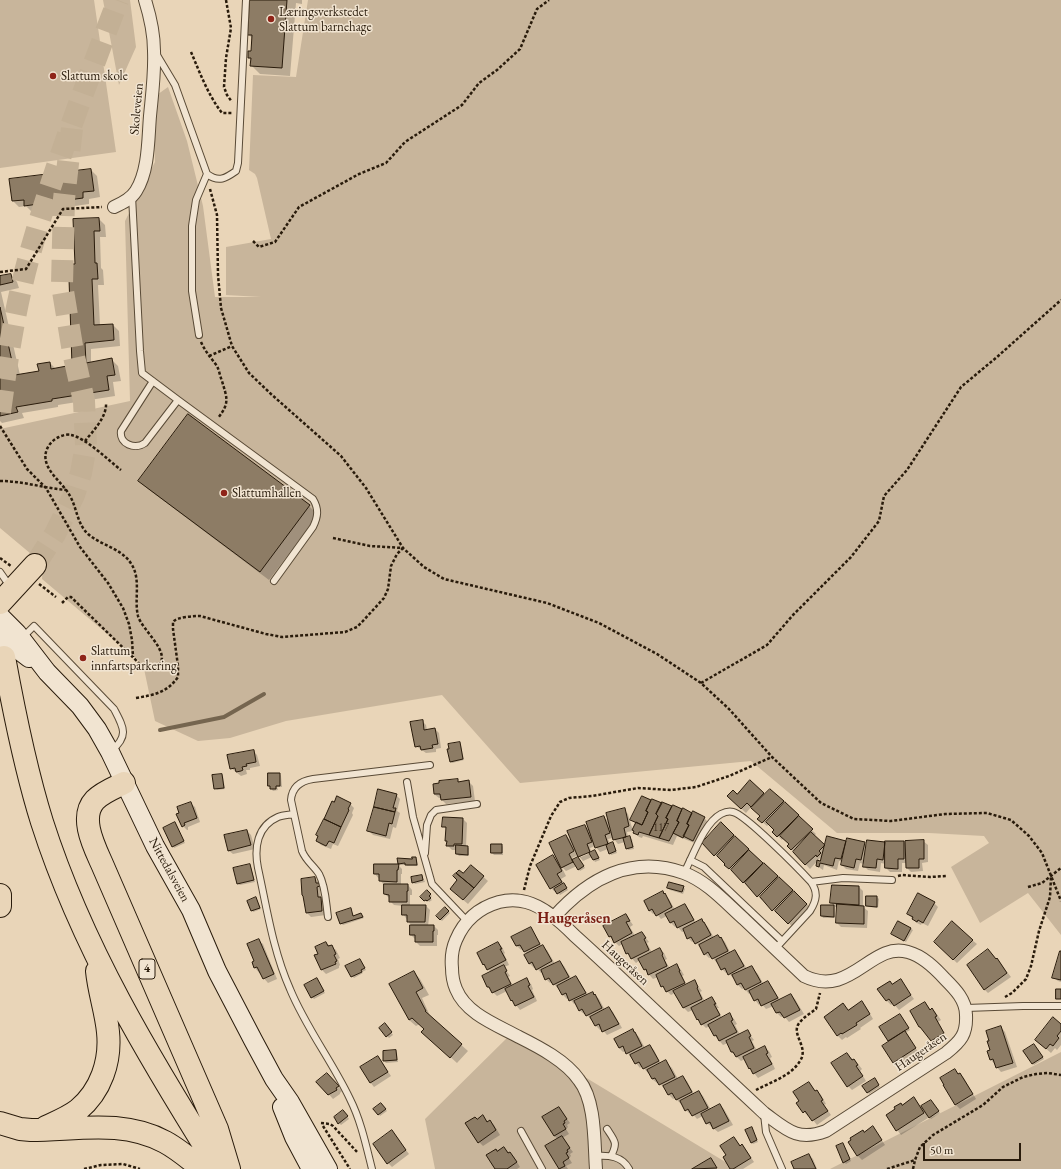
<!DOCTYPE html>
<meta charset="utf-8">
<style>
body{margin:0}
#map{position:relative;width:1061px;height:1169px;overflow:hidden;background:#e9d5b8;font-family:"EB Garamond",serif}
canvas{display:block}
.scale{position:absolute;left:923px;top:1143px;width:98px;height:18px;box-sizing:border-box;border:2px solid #291b0b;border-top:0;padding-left:5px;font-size:12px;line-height:14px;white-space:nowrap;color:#291b0b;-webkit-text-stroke:3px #f1e4d1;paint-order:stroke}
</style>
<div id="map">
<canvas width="1061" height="1169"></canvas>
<div class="scale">50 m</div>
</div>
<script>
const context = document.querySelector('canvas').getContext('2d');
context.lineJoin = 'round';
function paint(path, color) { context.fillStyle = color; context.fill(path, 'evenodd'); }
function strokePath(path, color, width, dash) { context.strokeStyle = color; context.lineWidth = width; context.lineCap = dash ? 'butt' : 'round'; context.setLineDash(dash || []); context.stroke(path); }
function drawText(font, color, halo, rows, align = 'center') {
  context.font = font + ' "EB Garamond",serif'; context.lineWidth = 3; context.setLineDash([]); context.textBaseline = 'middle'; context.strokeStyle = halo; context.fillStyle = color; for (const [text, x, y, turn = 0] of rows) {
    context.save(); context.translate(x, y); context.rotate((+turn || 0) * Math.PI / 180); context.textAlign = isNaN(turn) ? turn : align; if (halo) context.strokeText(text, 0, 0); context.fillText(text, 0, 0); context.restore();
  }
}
const green = new Path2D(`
 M0 0H94L116 152 0 168Z
 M103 0H130L136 47 119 85Z
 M308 0H1061V935L1028 893 980 923 951 867 989 843 984 836 929 833H837L751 761 520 783 442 695 286 721 230 738 198 741 155 721 143 664 42 579 43 564 0 528V429L130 401 125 221 155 162 154 97 168 87 187 141 203 206 215 297H261L226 295V247L271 239 257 178 255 174 249 170 253 75 296 77Z
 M512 1033 737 1169H435L425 1119Z
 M1061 1052V1169H830Z`);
const shadow = new Path2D(`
 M251 0H302V4L296 3 290 76 260 74 251 65V60L249 58 252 52 253 39 249 35Z
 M91 170 97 176 100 197 89 199V204L32 212 26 206 19 207 13 201Z
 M99 219 105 225 106 237H100L101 268 103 270 104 285H98L100 325H113L119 331 120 346 91 349V363L112 360 118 366 121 381 113 382 115 396 58 405V407L22 413 24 418 2 423 0 421V277L11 275 17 282 19 288 1 292 20 375 40 372 50 363 56 369 73 366 72 279 76 265Z
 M188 415 309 506 318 515 269 580 148 489 139 481Z
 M422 721 426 725 427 730 435 729 439 733 441 748 436 749V752L426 753 416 746Z
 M459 743 461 745 464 760 452 763 450 761Z
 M253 751 257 755 260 766 250 768V770H246L247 774 241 776 231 768Z
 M280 774 281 776 282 787H277L278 790 273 791 269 786Z
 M222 775 223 776 225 789 217 790 215 788Z
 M457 780 459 782H469L473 786 475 801 446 804 442 800 441 798H439L434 794Z
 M750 782 765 795 770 790 816 834 814 836 825 847 845 842 847 844 848 839 865 843 867 845 885 843 886 845 904 842 906 845 923 841 928 845V862L922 863 923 871 911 872 907 868V863H902V872H890L886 868V864L881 863 880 872 868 870 864 866V864L860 863 858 871 846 869 842 865 843 862 839 861 837 870 824 865 823 870 817 866 820 862 821 863 822 860 820 858 810 869 788 846 790 844 784 838 782 840 773 832 775 830 769 824 767 826 759 819 761 817 752 806 746 813 728 796H737Z
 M396 795 400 799 397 811 400 813 396 828 393 827 390 839 373 835 369 831Z
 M642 797 662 805 663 803 672 808 673 806 683 811V809L704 818 708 822 697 844 677 836 673 845 643 836 642 838 639 837 635 833 636 824 631 819Z
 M190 803 195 807 200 822 188 827V830H187L183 826Z
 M350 804 354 808 352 813 353 815 338 846 333 844 331 849 321 845 317 841Z
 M624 810 628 814 633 831 627 832 628 837 632 839 634 849 628 850 625 842 618 844 613 838 608 839 610 844 612 843 614 845 617 853 611 855 608 849 600 852 595 846 590 848 591 851 580 855 581 857 595 851 600 860 595 862 592 857 583 861 578 855 572 858 574 860 578 858 585 868 580 871 577 866 566 871 561 866 566 876 561 879 568 890 560 895 557 891 555 892 551 888 553 857 560 864 566 836 573 842 585 826 591 831 604 817 609 822Z
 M463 819 467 823 466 847 469 848V856H459L457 854V850H452L448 846V842L446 841 447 830 443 826Z
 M175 823 185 843 174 848 173 846Z
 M721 824 811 908 793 927 778 913 777 914 763 899 762 900 703 843Z
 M247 831 251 835 255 849 233 854 228 850Z
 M502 845 503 847V855H494L492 853Z
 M415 858 417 860 418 866H407L406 865H400L399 863 413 860Z
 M250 865 251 867 255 882 240 885 238 884Z
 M398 865 402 869V874H401V885H408L412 890V895H410V906H426L430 910 428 926H434L438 930V935H437V946H420L416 942 415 939 411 935V925L403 914V906L394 905 390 901 389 898 385 894 384 885 375 874Z
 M471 866 488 881 468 904 455 893 463 875Z
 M422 876 425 882 415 884 413 882Z
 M315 878 323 888V890L320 891 321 898 325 902 326 915 311 917 307 913Z
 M683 887 685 889 683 894 670 890 668 888Z
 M859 887 863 891V907L868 911 867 928 841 927 837 923 838 907H835V918H823L822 916V906H834L831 903Z
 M427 891 432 896 430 898 432 900 429 902 428 900 427 902 421 897Z
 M663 893 669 899 675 910 684 905 689 910 696 923H704L708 927 714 938H721L725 942 731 954 735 952 739 956 747 969 751 967 758 974 764 985 768 983 772 987 780 1000 791 995 795 999 804 1014 789 1022 784 1016 781 1017 777 1013 774 1006 766 1009 761 1003 759 1005 755 1000 751 993 749 994 744 988 742 989 738 985 735 978H733L728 972 726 973 722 969 718 962 717 963 712 957 709 958 705 954 701 946 700 947 695 941 692 942 688 938 685 931 682 932 677 926 675 927 671 923 667 916 661 919 656 913 653 914 649 910Z
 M867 897H877L879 899 878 908 869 907 867 906Z
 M257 900 261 909 253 912 252 910Z
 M934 903 938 907 928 926 922 923 921 925 917 923 908 914Z
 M445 908 450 913 442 921 437 916Z
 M350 909 354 916 361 914 364 918 343 925 341 923Z
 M626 915 633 925 630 927 635 936 642 933 649 942 647 943 652 953 660 949 664 953 667 959 665 960 670 969 677 965 681 970 684 975 682 976 687 986 695 982 702 991 700 992 705 1002 712 998 719 1008H717L722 1018 730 1015 734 1019 737 1024 735 1025 740 1035 747 1031 754 1040 752 1041 757 1051 764 1047 769 1051 772 1057 770 1058 775 1069 758 1078 750 1068 745 1059 741 1061 732 1052 728 1043 723 1045 715 1036 710 1026 706 1028 697 1019 693 1010 688 1012 684 1008 675 993 671 995 662 986 658 977 653 979 645 970 640 960 636 963 627 953 623 944 619 946 610 937 604 926Z
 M899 922 913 930 906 942 894 935Z
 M530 929 534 933 542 947 547 950 555 964 560 962 564 966 572 980 576 977 580 982 588 995 593 993 599 999 605 1010 609 1008 613 1012 622 1028 607 1035 602 1029 600 1030 596 1026 592 1019 591 1020 586 1013 584 1014 579 1010 576 1003 574 1004 569 998 567 999 563 995 559 988H558L552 982 550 983 546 979 543 972 541 973 536 967 534 968 530 964 527 954 523 949 521 950 517 946 513 937Z
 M258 940 263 944 277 979 268 983 255 968 253 963 256 962Z
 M972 940 977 944 957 963 935 942Z
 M326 943 336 950 340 958 338 959 340 965 339 966V968L326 974 322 970 319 954Z
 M498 943 502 947 505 953 504 954 509 965 504 967 510 976 508 977 513 986 526 980 531 984 533 989 532 990 537 1001 520 1010 512 1000 507 991 497 996 488 987 491 972 484 964Z
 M1061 952V982L1058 981 1053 977Z
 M997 959 1011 977 988 993 984 989Z
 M360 960 366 970 362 972 363 973 354 978 352 976Z
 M414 972 420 979 429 995 422 998 431 1018 468 1051 457 1063 429 1038 425 1029 420 1024 416 1026 409 1020 391 984Z
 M317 979 325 993 314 999 312 997Z
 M900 980 914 999 899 1010 893 1003 891 1005 887 1001 893 985Z
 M925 1003 931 1010 932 1009 936 1013 941 1020 938 1022 947 1038 936 1044 924 1030 920 1027Z
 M843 1005 849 1011 866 1007 873 1019 860 1028 861 1029 847 1038 846 1037 842 1040 838 1036Z
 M901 1017 910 1030 905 1033 919 1053 898 1067 883 1046 890 1042 889 1040Z
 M1061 1025V1045L1057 1050 1055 1048 1051 1053 1036 1040Z
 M387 1026 393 1035 389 1038 380 1028Z
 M1001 1027 1005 1032 1017 1067 1001 1072 991 1060 988 1051 991 1050Z
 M633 1031 639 1037 645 1048 650 1046 654 1050 661 1064 666 1062 672 1068 678 1079 683 1077 687 1081 694 1094 699 1092 703 1096 711 1110 720 1105 724 1109 733 1125 718 1132 707 1123 703 1116 697 1119 692 1113 690 1114 686 1110 682 1103 681 1104 675 1098 673 1099 669 1095 666 1088H664L659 1082 657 1083 652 1079 649 1072 648 1073 642 1066 640 1068 636 1063 632 1056 631 1057 626 1051 623 1052 619 1048 615 1039Z
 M1036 1047 1044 1059 1034 1065 1033 1064Z
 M395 1051 397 1053 398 1062 386 1063 384 1061Z
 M847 1054 858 1064 862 1069 860 1071 866 1081 852 1090 848 1086Z
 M378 1057 391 1076 374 1087 370 1082Z
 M955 1071 964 1078 976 1099 960 1109 956 1105 944 1086Z
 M331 1078 342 1091 340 1093V1094L333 1099 318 1082Z
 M876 1081 880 1087 869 1094 868 1092Z
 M809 1083 816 1092 817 1091 821 1095 826 1104 824 1105 831 1115 817 1125 809 1115 808 1116 804 1112 800 1101Z
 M914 1098 921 1107 931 1101 940 1113 931 1119 926 1113 928 1118 901 1135 887 1116Z
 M383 1106 387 1111 380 1116 379 1114Z
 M559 1108 570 1123 567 1125 568 1127 566 1129 569 1134 562 1138 573 1152 570 1154 571 1156 569 1158 572 1163 566 1166 568 1169H560L546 1146 558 1139 554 1136Z
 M345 1113 349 1119 341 1125 339 1123Z
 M483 1116 488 1122 490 1121 494 1125 500 1135 483 1146 479 1142 477 1120Z
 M873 1127 885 1145 862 1160 858 1156 864 1133Z
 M752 1129 758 1142 753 1144 751 1142Z
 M392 1131 409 1154 392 1167 388 1163Z
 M734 1139 741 1146 742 1145 746 1150 754 1162 743 1169H732L727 1155Z
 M843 1144 851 1161 846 1164 844 1162Z
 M504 1148 514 1157 520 1167 517 1169H496L498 1152Z
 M809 1155 813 1159 817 1169H795Z
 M711 1160 717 1169H694Z`);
const stream = new Path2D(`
 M160 730 224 717 264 694`);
const building = new Path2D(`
 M250 0H287L282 68 250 66 251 58H248V51H251L252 35H248Z
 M91 169 94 191 83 192V198L24 206V200L12 201 9 179Z
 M99 218 100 231H94L95 263H97L98 279H92L94 325 113 324 114 340 85 343 86 363 112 358 115 375 107 376 109 390 52 399V401L16 407 18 412 0 416V307L15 375 39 371 37 364 50 362 51 369 72 365 69 279 71 278 70 264H75L73 219Z
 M11 274 13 282 0 285V276Z
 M188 414 310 505 260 572 138 481Z
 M423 720 424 730 435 728 438 744 432 745 433 748 421 750 420 746 415 747 410 722Z
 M460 742 463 759 450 762 447 749H449L448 744Z
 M254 750 256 762 246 764 247 766 242 767 243 770 241 771 236 772 235 768 230 769 227 755Z
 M268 773H280V786H276V789H270V786H268Z
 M222 774 224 788 214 789 212 775Z
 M458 779V782L469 780 471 797 441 800 440 794H434L433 784 439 783V781Z
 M750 780 764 793 751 807 747 803 741 809 727 796 733 790 737 794Z
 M378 789 397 794 393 808H396L395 812 374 807Z
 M770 789 784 801 762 823 757 819 760 816 751 808Z
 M337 796 351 803 348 809 349 810 341 827 324 819 332 801 334 802Z
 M642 796 651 800 646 811 648 812 642 825 630 820Z
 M652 799 662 803 656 814 658 816 649 835 639 832 638 835 633 833 634 831 632 830 636 822 642 825 648 812 646 811Z
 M191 802 197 818 184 823 185 825 182 827 176 814 179 813 177 807Z
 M662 802 672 806 666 818 668 819 659 838 649 835 658 816 656 814Z
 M785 802 799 815 777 837 772 832 774 830 766 822Z
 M673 805 682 809 677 821 679 822 669 841 659 838 668 819 666 818Z
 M374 807 395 812 392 824 389 823 386 836 367 831Z
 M625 808 629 826 624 828 626 837 613 840 606 813Z
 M683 808 692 813 687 824 689 825 683 838 673 833 679 822 677 821Z
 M693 811 705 817 693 841 683 836 689 825 687 824Z
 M604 816 610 833 605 835 608 844 595 848 586 822Z
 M799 816 813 829 791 850 787 846 789 844 780 836Z
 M443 817 463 818 462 844H454V846H446L447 841H445L446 827H442Z
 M324 819 341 827 334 843 329 841 326 846 316 841 318 836 316 835Z
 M175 822 184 841 172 847 163 828Z
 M721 822 734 835 714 856 702 843Z
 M585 825 592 842 587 844 590 852 578 857 567 831Z
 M247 830 251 845 228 851 224 835Z
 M811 832 825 845 819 851 821 853 817 857 816 855 805 865 793 852Z
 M566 835 574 851 569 854 573 862 561 868 549 843Z
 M630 836 633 847 626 849 623 838Z
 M735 836 749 849 729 869 724 865 725 864 717 856Z
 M827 836 846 841 841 859 835 858 833 866 820 863 819 867 816 866 817 860 820 861Z
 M847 838 865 842 861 860 856 859 854 868 841 865Z
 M867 840 885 842 883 860 877 859 876 868 863 867Z
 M924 840V859H919V868H906L905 841Z
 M885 841H904V859H898V869L885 868Z
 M613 842 616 851 609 854 606 845Z
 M491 844H502V853H491Z
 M456 845 468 846V855L456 854Z
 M595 850 599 858 593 860 589 853Z
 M749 850 763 863 743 883 731 870Z
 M553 855 562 871 557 874 562 882 550 889 536 865Z
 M412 857H416L417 865H405V863L398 864 397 858 412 859Z
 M578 857 584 866 578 870 572 860Z
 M764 863 778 876 757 897 745 883Z
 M250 864 254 880 237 884 233 868Z
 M374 864H399L398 870H397V882L379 881V874H374Z
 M471 865 484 876 474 888 456 873 459 870 463 873Z
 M456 873 474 888 463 900 450 889 457 880 453 876Z
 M422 875 423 880 412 883 411 877Z
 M315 877 316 883H319L320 886 317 887 318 897H321L322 911 306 913 303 896 302 895 301 879Z
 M779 877 793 890 772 911 760 897Z
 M669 882 684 886 682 892 667 888Z
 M564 883 567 888 557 894 554 889Z
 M384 884H408V891H407V902H389V895L384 894Z
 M832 885 859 886V905L830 903Z
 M427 890 431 894 429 896 431 898 427 901 426 900 424 901 420 897Z
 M663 891 664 894 665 893 672 907 656 916 652 909 649 911 644 901Z
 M794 891 807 904 788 924 775 911Z
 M918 893 935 902 923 923 918 920 917 922 912 919 913 917 907 914Z
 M866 896H877V907L866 906Z
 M256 897 260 908 251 911 247 901Z
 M685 904 694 920 677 928 674 921 670 923 665 914Z
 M837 904 864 906V924L836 923Z
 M402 905H426L425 922H407V915H402Z
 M821 905H834V917L821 916Z
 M445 907 449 911 440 920 436 916Z
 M351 908 353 916 361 913 363 917 340 924 336 913Z
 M626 914 630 921 626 922 632 933 614 943 611 936 609 937 603 926Z
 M702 919 703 922H704L711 935 695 944 691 937 687 939 683 929Z
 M898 921 911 928 904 941 891 934Z
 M952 921 973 940 953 960 934 942Z
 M410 925H434V931H433V942H415V935H410Z
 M531 927 540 944 524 952 520 945 516 946 511 937Z
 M642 932 646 938 644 939 649 950 631 959 628 953 626 954 621 942Z
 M718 935 720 938 721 937 728 951 712 959 708 952 704 955 699 945Z
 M259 939 274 974 263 979 257 967 254 968 252 962 254 961 247 944Z
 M326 942 328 946 332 945 336 954 334 955 337 961 335 962 336 964 321 970 314 955 318 954 315 947Z
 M498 942 502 949H500L506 960 487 970 484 964 483 965 477 953Z
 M543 945 552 961 536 970 532 962 529 964 524 955Z
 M660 948 663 954 662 955 667 966 648 975 646 969 644 970 638 959Z
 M988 949 996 959 997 958 1007 973 984 990 967 965Z
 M735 950 744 966 728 975 725 968 721 970 716 960Z
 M1060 951H1061V980L1052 978Z
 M360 959 365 968 361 970 362 972 351 977 345 966Z
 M560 961 569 977 553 985 549 978 545 980 541 970Z
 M677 964 680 971H679L685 983 666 992 663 986 661 987 656 975Z
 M504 965 507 971 505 972 511 984 492 993 489 987H487L482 976Z
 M752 966 761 982 745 990 741 983 737 985 732 975Z
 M414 971 423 988 416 992 426 1011H425L462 1044 450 1058 421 1032 424 1029 412 1018 409 1020 389 984Z
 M576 976 586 993 569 1001 566 993 562 995 557 986Z
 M317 978 324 991 311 998 304 985Z
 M527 978 530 985 528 986 534 997 515 1006 512 1000 511 1001 505 989Z
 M901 979 911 995 894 1006 889 999 886 1001 877 989 890 981 892 984Z
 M695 980 698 987 697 988 702 999 683 1008 673 991Z
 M768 981 778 998 761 1006 758 999 754 1001 749 991Z
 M1056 989H1061V999H1056Z
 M593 992 594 995 595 994 602 1008 586 1016 582 1009 579 1011 574 1001Z
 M791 994 800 1010 784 1018 780 1012 776 1013 771 1004Z
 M712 997 716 1004H714L720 1015 701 1025 698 1019 697 1020 691 1008Z
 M862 1001 870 1014 856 1023 857 1025 842 1034 841 1033 837 1036 824 1017 843 1003 848 1010Z
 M925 1002 930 1010 932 1008 937 1016 935 1017 944 1033 931 1041 920 1027H919L910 1011Z
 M609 1007 619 1024 602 1032 599 1024 595 1026 590 1017Z
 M730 1013 733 1020 731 1021 737 1032 719 1041 716 1035 714 1036 708 1025Z
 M900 1014 909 1028 888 1041 879 1027Z
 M1053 1017 1061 1024V1031L1057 1036 1059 1038 1053 1046 1050 1044 1046 1049 1035 1040Z
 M385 1023 392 1032 386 1037 379 1028Z
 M1001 1026 1013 1063 996 1068 993 1059 990 1060 987 1051 990 1050 987 1041H989L986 1031Z
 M633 1029 634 1032H635L642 1046 626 1054 623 1046 619 1048 614 1039Z
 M748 1030 751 1036 749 1037 754 1048 736 1057 733 1052H731L726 1041Z
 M905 1031 916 1048 893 1063 882 1046Z
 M1034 1044 1043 1057 1032 1064 1023 1051Z
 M650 1045 659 1061 643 1069 639 1062 635 1064 630 1055Z
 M765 1046 768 1053 766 1054 772 1064 753 1074 750 1068 749 1069 743 1057Z
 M396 1050 397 1060 383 1061V1051Z
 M847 1053 852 1060 854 1059 858 1065 856 1066 863 1076 847 1087 831 1063Z
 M378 1056 388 1072 370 1083 360 1067Z
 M666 1060 675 1077 659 1085 655 1078 652 1079 647 1070Z
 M955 1069 958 1074 960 1073 973 1094 955 1105 943 1085H944L940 1078Z
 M327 1073 339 1086 336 1088 337 1090 328 1095 316 1082Z
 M683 1076 692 1092 676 1100 672 1093 668 1095 663 1086Z
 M875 1078 879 1085 867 1093 862 1086Z
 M809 1082 815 1091 817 1090 823 1100 821 1101 828 1111 812 1121 805 1111 803 1113 796 1103 799 1101 793 1092Z
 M699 1091 708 1108 692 1116 688 1109 685 1111 680 1101Z
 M914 1097 924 1113 896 1131 886 1115 895 1109 894 1107 901 1103 902 1105Z
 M931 1100 939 1111 929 1118 921 1106Z
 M381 1103 386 1109 378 1115 373 1109Z
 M720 1104 729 1121 713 1129 710 1122 706 1124 701 1114Z
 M559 1107 567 1119 564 1121 565 1123 563 1124 566 1129 554 1136 542 1117Z
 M343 1110 348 1116 338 1124 334 1117Z
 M483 1115 487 1122 490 1120 496 1130 478 1143 465 1123 475 1117 477 1119Z
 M873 1126 882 1140 857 1156 848 1142 851 1140 850 1138 863 1130 864 1132Z
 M752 1127 757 1140 751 1143 745 1130Z
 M392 1130 406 1150 387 1164 373 1144Z
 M562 1136 570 1148 567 1150 568 1152 566 1153 569 1158 563 1162 565 1166 559 1169 545 1146Z
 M734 1137 740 1146 742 1144 751 1158 733 1169H730L723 1157 726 1155 720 1146Z
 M843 1143 850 1159 843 1163 836 1146Z
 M504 1147 508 1153 510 1152 517 1162 507 1169H495L486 1155 496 1149 497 1151Z
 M809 1154 816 1169H794L791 1162Z
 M711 1158 717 1168 692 1169Z`);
const highwayTunnel = new Path2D(`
 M0 412C7 360 15 308 29 257 53 170 86 85 118 0
 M35 565 55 534 74 495 81 473 86 445 84 401 73 352 62 285 64 199 73 119`);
const path = new Path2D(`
 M226 0 231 28 226 58 224 87 227 95 232 102
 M191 52C200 73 208 95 222 113H232
 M210 189 217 215 218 275 221 308 232 346 249 373 271 394 341 456 366 488 403 548 424 567 444 579 547 603 599 623 657 654 701 683 729 709 772 757 821 803 854 819 891 821 945 814 987 813 1011 820 1029 836 1042 853 1061 901
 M253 241 259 247 275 242 299 207 359 174 386 163 405 142 462 105 479 83 497 70 520 49 537 9 549 0
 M0 272 26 269 63 209 102 207
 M201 342C205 351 211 358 217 366 219 370 220 376 222 381 227 398 230 403 218 418
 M209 356 232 346
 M0 426 27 469 46 488 80 547 108 583 123 608 129 624 132 640 133 657
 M85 441C93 431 107 417 106 403
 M0 481C22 481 44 488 66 490
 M333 538 370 546 403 548
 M0 558 11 566
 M39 584 56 597
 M62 603 68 597H71L145 669C150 669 155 670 159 665 171 652 142 630 138 616 134 600 141 580 132 565 122 548 102 546 88 534 77 524 77 508 70 496 63 482 39 468 47 449 49 444 54 439 59 437 63 435 68 434 71 435 86 438 108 460 121 470
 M701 683 767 645 793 615 851 557 879 521 884 496 907 470 961 387 997 357 1061 300
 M136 698C153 695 167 693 178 677V666L173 629C173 627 173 623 173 622 176 617 194 616 200 616L266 634 282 637 345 632 357 627 362 622 384 598 388 589 391 566 397 554 403 548
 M898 876 902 875 930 877 947 876
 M1028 887 1042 883 1061 868
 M524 890 530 866 551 816 560 802 569 798 592 796 638 788 671 790 696 787 729 776 772 757
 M1005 997 1012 993 1026 979 1031 966 1039 931 1050 897 1051 877
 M756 1090C771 1082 791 1076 800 1061 810 1046 788 1033 801 1021 805 1016 811 1013 816 1009L820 993
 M321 1123 330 1124 333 1126 358 1153
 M323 1126 350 1169
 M84 1169 101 1165 123 1164 140 1169
 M887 1169 915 1160 920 1147 933 1135 983 1105 1003 1087 1023 1077 1036 1074 1048 1073 1061 1075
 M913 1169 915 1160`);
const lane = new Path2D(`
 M157 55 175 85 207 174C219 183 226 178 236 171L238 163 246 0
 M132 196 140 351 142 373 178 400 313 499C319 509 318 517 313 527L274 581
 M199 335 192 291V226L196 200 207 174
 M153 381 121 431C119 444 135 450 145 443L178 400
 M0 572 7 582 8 587
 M22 638 34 626 114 709C124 728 129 736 111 751
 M407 782 413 817 432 884 467 921
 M294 814C289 815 283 815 278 817 257 826 254 848 258 868 267 909 273 951 290 989 306 1028 332 1061 350 1099 361 1121 366 1145 372 1169
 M425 853 427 825 431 815 436 810 477 804
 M690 860 704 867 782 941
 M684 873C693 856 704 823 721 814 725 812 729 811 733 812 746 815 799 869 811 882 818 892 817 900 810 911L775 949
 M811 882 843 878 892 880
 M328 917C326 904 326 887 319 874 314 866 306 861 302 851L291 800C292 787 300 781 313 779L430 765
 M966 1008 1023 1006H1061
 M764 1114 766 1132 782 1169
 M607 1129C615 1141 618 1143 611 1156
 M521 1131 542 1169
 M595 1156C609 1155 622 1156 629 1169`);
const street = new Path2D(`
 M114 207C123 203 131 199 136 191 149 170 148 140 150 116 152 95 155 73 154 51 154 34 150 16 145 0
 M554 917C588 879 632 854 684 873 708 882 726 903 744 919 764 938 784 957 804 976 851 999 871 941 908 952 923 956 935 968 945 979 955 989 966 1000 966 1015 967 1034 961 1041 946 1053L826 1131C797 1142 786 1129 764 1113 719 1071 674 1029 630 987 612 970 594 953 575 936 568 929 560 921 551 915 535 903 519 897 499 902 478 908 464 921 456 940 452 949 451 958 452 968 452 975 453 982 456 989 466 1014 497 1025 519 1037 539 1047 566 1061 579 1080 596 1101 594 1143 596 1169`);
const secondary = new Path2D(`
 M0 616 17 633 47 672 80 706 97 729 110 752 155 846 191 910 217 971 253 1040 274 1079 290 1102 328 1169
 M0 636 29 658
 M282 1107 294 1137 311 1169`);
const highway = new Path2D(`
 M0 603 35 565
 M4 657C14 712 25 768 42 822 82 947 150 1059 219 1169
 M124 783C114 788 103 792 95 800 79 817 94 846 102 864L217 1129 229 1169
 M0 895V906
 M0 1123 20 1129 31 1130C76 1130 122 1119 165 1142 178 1149 190 1159 202 1169
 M46 1127C57 1122 69 1117 78 1110 101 1091 111 1061 108 1032 106 1011 99 992 97 971`);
const markers = [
 [271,19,4,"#8f2418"],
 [53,76,4,"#8f2418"],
 [224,493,4,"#8f2418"],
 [83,658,4,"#8f2418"]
];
const numberNames = [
 ["117",661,828]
];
const shields = [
 [147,969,16]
];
const shieldNames = [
 ["4",147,969]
];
const poiNames = [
 ["Læringsverkstedet",279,12],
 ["Slattum barnehage",279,27],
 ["Slattum skole",61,76],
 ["Slattumhallen",232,493],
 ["Slattum",91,651],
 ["innfartsparkering",91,666]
];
const streetNames = [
 ["Skoleveien",137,109,-85],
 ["Nittedalsveien",169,870,61],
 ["Haugeråsen",625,963,43],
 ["Haugeråsen",921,1052,-34]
];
const quarterNames = [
 ["Haugeråsen",574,919]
];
paint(green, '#c8b59b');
paint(shadow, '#0003');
strokePath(stream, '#75654f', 4);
paint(building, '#8d7c65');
strokePath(building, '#291b0b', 1);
strokePath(highwayTunnel, '#c3b095', 22, [22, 11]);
strokePath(lane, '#594a36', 8);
strokePath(street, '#594a36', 14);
strokePath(secondary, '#291b0b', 20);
strokePath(highway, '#291b0b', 24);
strokePath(path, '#291b0b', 2.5, [3, 2]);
strokePath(lane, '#f1e4d1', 6);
strokePath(street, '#f1e4d1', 12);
strokePath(secondary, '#f1e4d1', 18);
strokePath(highway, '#e9d5b8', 22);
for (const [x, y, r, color] of markers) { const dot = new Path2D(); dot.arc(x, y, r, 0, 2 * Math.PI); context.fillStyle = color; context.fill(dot); strokePath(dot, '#f1e4d1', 1.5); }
drawText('11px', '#423322', null, numberNames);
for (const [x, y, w] of shields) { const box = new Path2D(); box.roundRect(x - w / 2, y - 10, w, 20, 3); context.fillStyle = '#f1e4d1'; context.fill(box); strokePath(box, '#291b0b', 1); }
drawText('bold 12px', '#291b0b', null, shieldNames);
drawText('13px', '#291b0b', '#f1e4d1', poiNames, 'left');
drawText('13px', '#291b0b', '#f1e4d1', streetNames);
drawText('bold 15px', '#7a1f14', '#f1e4d1', quarterNames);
</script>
